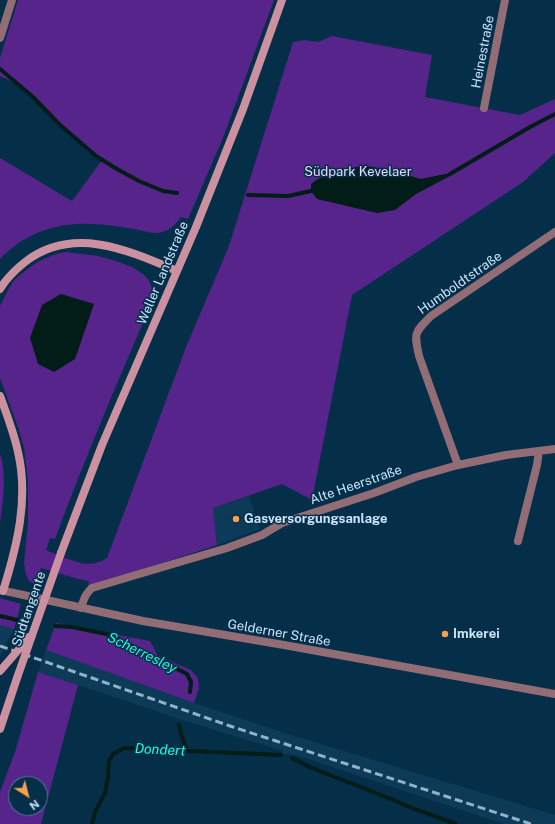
<!DOCTYPE html>
<meta charset="utf-8">
<style>
body{margin:0}
#map{position:relative;width:555px;height:824px;overflow:hidden;background:#052f49;font-family:"Public Sans",sans-serif}
canvas{display:block}
.north{position:absolute;left:8px;top:776px;width:40px;height:40px;box-sizing:border-box;background:#052f49;border:1px solid #537890;border-radius:50%;rotate:144deg;font-size:11px;font-weight:700;line-height:16px;text-align:center;color:#c8e5fb}
.north::after{content:'';display:block;margin:auto;width:14px;height:18px;background:#f8a04b;clip-path:polygon(50% 0,100% 100%,50% 72%,0 100%)}
</style>
<div id="map">
<canvas width="555" height="824"></canvas>
<div class="north">N</div>
</div>
<script>
const context = document.querySelector('canvas').getContext('2d');
context.lineJoin = 'round';
function paint(path, color) { context.fillStyle = color; context.fill(path, 'evenodd'); }
function strokePath(path, color, width, dash) { context.strokeStyle = color; context.lineWidth = width; context.lineCap = dash ? 'butt' : 'round'; context.setLineDash(dash || []); context.stroke(path); }
function drawText(font, color, halo, rows, align = 'center') {
  context.font = font + ' "Public Sans",sans-serif'; context.lineWidth = 3; context.setLineDash([]); context.textBaseline = 'middle'; context.strokeStyle = halo; context.fillStyle = color; for (const [text, x, y, turn = 0] of rows) {
    context.save(); context.translate(x, y); context.rotate((+turn || 0) * Math.PI / 180); context.textAlign = isNaN(turn) ? turn : align; if (halo) context.strokeText(text, 0, 0); context.fillText(text, 0, 0); context.restore();
  }
}
const built = new Path2D(`
 M249 496 260 529 217 545 213 508Z
 M0 625 14 629 0 657Z
 M46 650 194 703 288 734 555 815V824H504L296 755 282 754 283 751 179 719 78 685 38 672Z`);
const green = new Path2D(`
 M18 0H274L223 138 188 219 181 217C174 226 169 232 156 233 152 233 148 232 144 231 134 229 124 227 114 226 71 219 30 227 0 259V158L72 201 102 160 59 125 33 98 13 82 0 76V58Z
 M332 36 432 55 425 97 520 115 555 99V153L523 182 352 295 312 500 282 484 213 508 217 545 135 572 88 587 89 581 78 579 41 568 34 584 29 581 26 575 24 563 28 522V481L24 448 19 430 0 378V306L7 292 14 280 25 271 36 263 46 258 56 254 66 252 98 256 116 261 132 267 143 274 148 279 152 288 151 297 149 309C116 385 84 461 55 539L50 538 46 550C55 554 77 563 86 564 94 564 101 562 107 558L186 347 229 246 293 42 305 40 318 42Z
 M0 453C7 476 3 501 0 523Z
 M0 598 21 604 14 629 0 625Z
 M56 623 150 641 158 656 191 670 198 678 199 688 194 703 46 650Z
 M38 672 78 685 41 824H0V792L15 752ZM16 784H40V808H16Z`);
const water = new Path2D(`
 M365 166 386 169 421 179 450 173V176L416 194 395 210 377 213 317 199 311 191V184L318 179 343 169Z
 M61 294 94 304 75 359 54 372 38 364 30 338 42 305Z`);
const stream = new Path2D(`
 M0 69 33 97 59 124 96 156 117 169 139 181 163 191 177 193
 M450 174 530 127 555 114
 M248 195 288 196 311 191
 M0 616 21 621
 M55 626 72 627 111 635 187 674 191 682 190 692
 M179 725 181 734 187 751
 M292 758 312 768 391 799 412 808 456 824
 M92 824 95 812 105 793 108 777 109 761 113 754 124 748 281 755`);
const street = new Path2D(`
 M0 38 12 0
 M484 108 505 0
 M458 465 419 356C414 333 414 333 431 316L555 232
 M518 541 537 465 539 451
 M0 590 143 621 284 645 555 694
 M81 608C84 599 85 594 92 588L227 548 262 535 282 523 374 493 416 477 458 465 506 455 555 449`);
const secondary = new Path2D(`
 M0 289C6 279 15 270 25 262 73 225 128 250 177 271
 M0 396C7 415 14 433 18 452 29 499 17 546 3 591
 M61 553 102 445 196 227 243 109 282 0
 M0 729 17 678`);
const rail = new Path2D(`
 M0 646 230 726 531 824`);
const secondaryBridge = new Path2D(`
 M0 671 20 648 29 637
 M17 678 61 553`);
const markers = [
 [236,519,4,"#f8a04b"],
 [445,634,4,"#f8a04b"]
];
const streetNames = [
 ["Heinestraße",483,52,-79],
 ["Weller Landstraße",163,273,-67],
 ["Humboldtstraße",460,283,-35],
 ["Alte Heerstraße",356,485,-19],
 ["Südtangente",29,609,-71],
 ["Gelderner Straße",279,633,10]
];
const parkNames = [
 ["Südpark Kevelaer",358,172]
];
const poiNames = [
 ["Gasversorgungsanlage",244,519],
 ["Imkerei",453,634]
];
const waterNames = [
 ["Scherresley",142,653,26],
 ["Dondert",160,750,3]
];
paint(built, '#0c3a57');
paint(green, '#56248b');
paint(water, '#021c18');
strokePath(stream, '#021c18', 4);
strokePath(street, '#926d76', 8);
strokePath(secondary, '#cc91a1', 8);
strokePath(rail, '#92b2c9', 3, [8, 4]);
strokePath(secondaryBridge, '#cc91a1', 8);
for (const [x, y, r, color] of markers) { const dot = new Path2D(); dot.arc(x, y, r, 0, 2 * Math.PI); context.fillStyle = color; context.fill(dot); strokePath(dot, '#052f49', 1.5); }
drawText('13px', '#c8e5fb', '#052f49', streetNames);
drawText('13px', '#e4daf7', '#052f49', parkNames);
drawText('bold 13px', '#c8e5fb', '#052f49', poiNames, 'left');
drawText('italic 14px', '#15fce2', '#052f49', waterNames);
</script>
